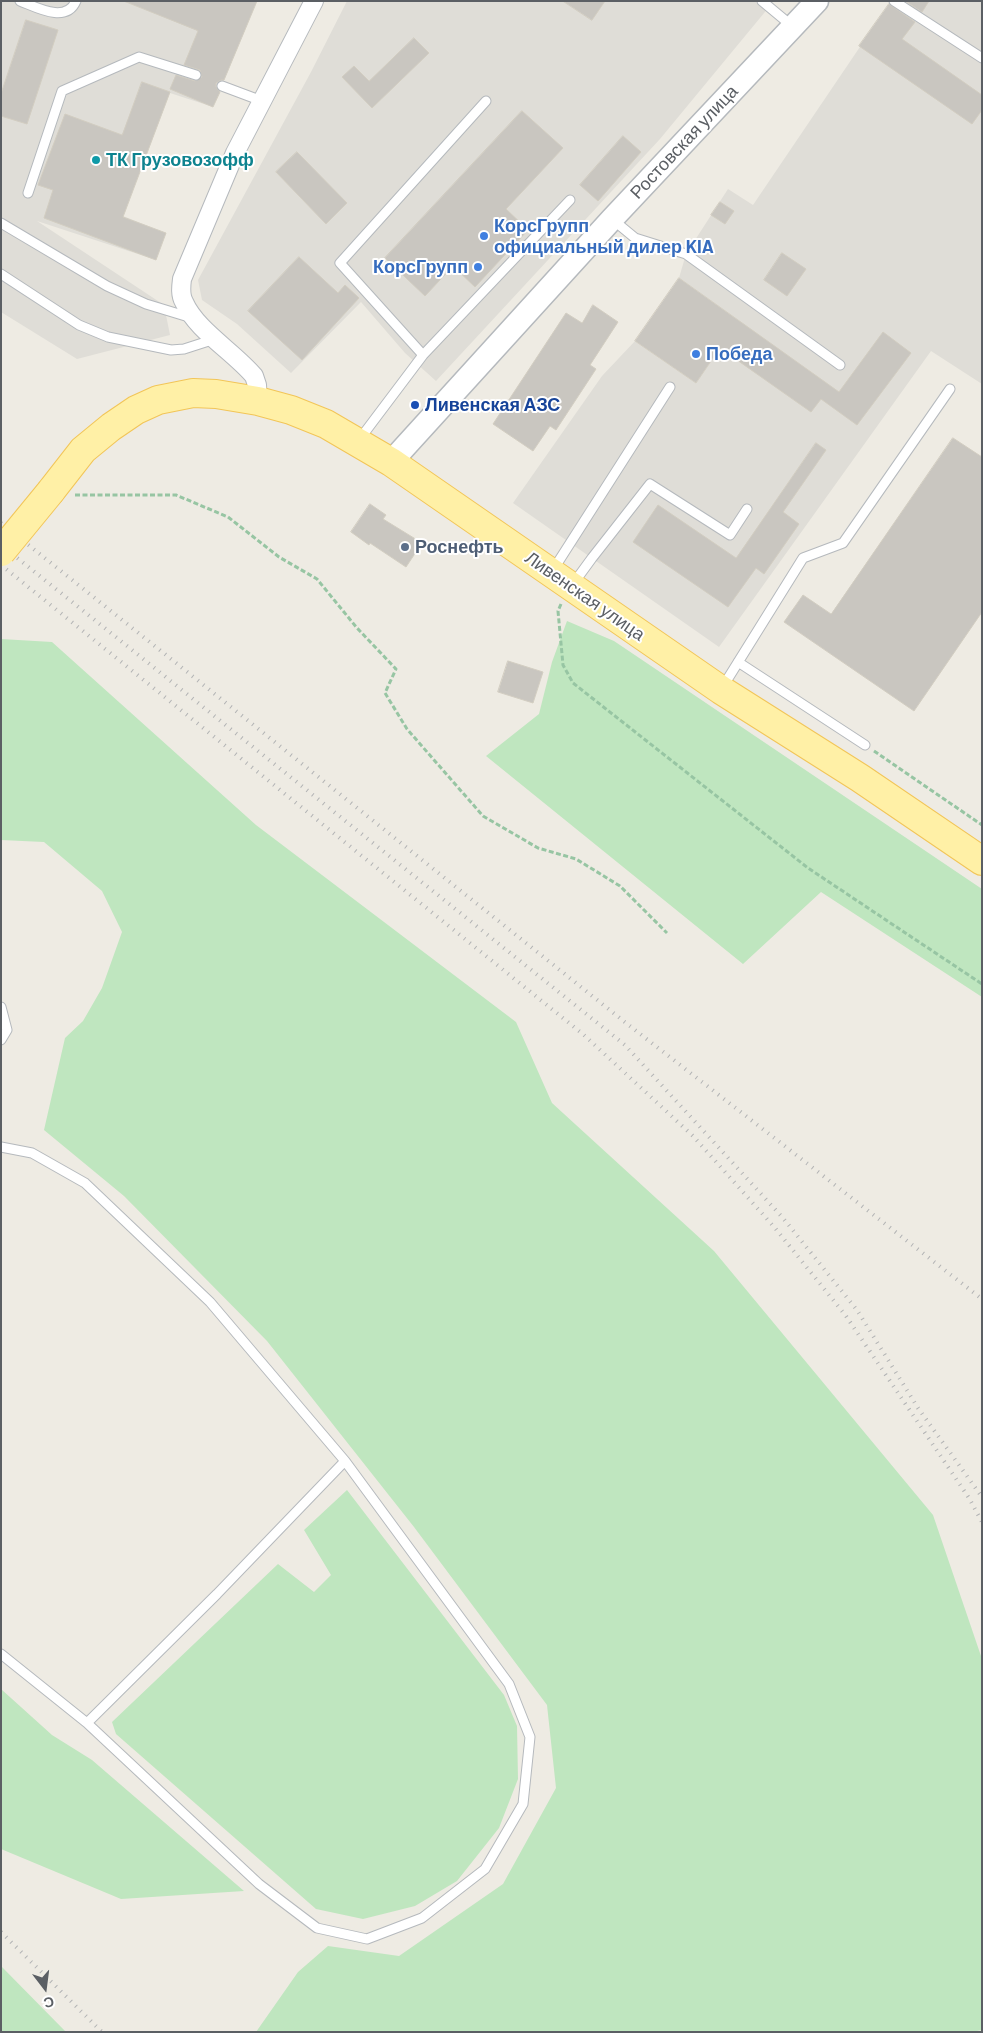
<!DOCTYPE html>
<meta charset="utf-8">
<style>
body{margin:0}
#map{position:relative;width:983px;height:2033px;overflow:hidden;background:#eeebe3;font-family:Barlow,sans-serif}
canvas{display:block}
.frame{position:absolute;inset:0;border:2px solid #5b5f64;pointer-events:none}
.north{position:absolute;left:20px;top:1963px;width:50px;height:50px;-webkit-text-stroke:4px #fff;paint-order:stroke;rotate:165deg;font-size:14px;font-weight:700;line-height:20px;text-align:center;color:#5b5f64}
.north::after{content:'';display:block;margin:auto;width:18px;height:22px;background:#5b5f64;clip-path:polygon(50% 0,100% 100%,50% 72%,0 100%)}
</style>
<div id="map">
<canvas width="983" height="2033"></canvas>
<div class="frame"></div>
<div class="north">С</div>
</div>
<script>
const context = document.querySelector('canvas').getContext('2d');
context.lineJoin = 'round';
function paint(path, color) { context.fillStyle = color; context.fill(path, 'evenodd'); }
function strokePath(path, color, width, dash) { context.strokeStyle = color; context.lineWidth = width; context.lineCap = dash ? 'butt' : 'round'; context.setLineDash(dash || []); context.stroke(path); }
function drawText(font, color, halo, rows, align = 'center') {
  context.font = font + ' Barlow,sans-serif'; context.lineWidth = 4; context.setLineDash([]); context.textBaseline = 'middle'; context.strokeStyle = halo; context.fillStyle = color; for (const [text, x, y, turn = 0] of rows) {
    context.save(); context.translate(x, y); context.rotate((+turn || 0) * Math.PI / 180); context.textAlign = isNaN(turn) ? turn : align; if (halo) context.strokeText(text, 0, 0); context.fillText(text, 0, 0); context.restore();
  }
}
const industrial = new Path2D(`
 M1 1H257L213 107 170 93 123 216 166 233 156 260 37 221 164 305 170 335 77 359 1 312Z
 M347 1H774L660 139 436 381 405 353 361 302 291 373 237 324 202 300 198 280 311 72Z
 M891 1H982V384L931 351 719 647 513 503 602 376 635 341 696 383 739 321 679 278 686 254 728 189 753 205Z`);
const green = new Path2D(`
 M567 621 614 641 982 889V997L821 892 743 964 486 756 539 714 552 662Z
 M1 639 52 642 256 825 516 1022 552 1103 714 1251 933 1515 982 1659V2030L972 2032H256L298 1972 328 1946 399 1956 503 1884 556 1788 547 1705 414 1527 267 1341 124 1196 44 1130 65 1038 83 1021 102 988 122 932 102 891 44 842 1 840Z
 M347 1490 504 1695 517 1726 518 1779 499 1828 457 1881 415 1906 363 1919 316 1909 116 1734 112 1722 278 1564 314 1592 331 1575 304 1530Z
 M1 1689 52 1735 92 1760 244 1891 121 1899 1 1849Z
 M1 1966 66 2032H1Z`);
const building = new Path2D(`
 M124 1H257L224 80H221L216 83V87L220 92 213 107 170 89 176 75 195 81 202 77 200 70 184 65 198 31Z
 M563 1H605L592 20Z
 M906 1H929L922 12Z
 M889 4 915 22 902 39 982 95V110L972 124 859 46Z
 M26 20 58 30 27 124 1 116V94Z
 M414 38 429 53 372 108 342 77 354 66 369 81Z
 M142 82 170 92 123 217 166 233 156 260 44 218 53 190 38 185 65 114 122 135Z
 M522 111 563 148 506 209 528 230 475 287 453 266 425 296 385 258Z
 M623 136 641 152 598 201 580 185Z
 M297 152 347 203 326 224 276 172Z
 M720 202 734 211 725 224 711 215Z
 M782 253 806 269 787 296 764 280Z
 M299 257 338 293 345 285 359 298 302 360 248 311Z
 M679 278 839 392 883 332 911 353 857 425 821 399 811 412 720 348 696 383 635 341Z
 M593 305 618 322 590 365 596 369 556 430 550 426 533 451 493 424 566 313 582 323Z
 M953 438 982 457V612L914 711 784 622 803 595 831 614Z
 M816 443 826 450 783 512 799 524 764 574 756 568 728 607 633 542 658 505 736 558Z
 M370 504 386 515 383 519 422 543 406 567 370 543 369 545 351 532Z
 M508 661 543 672 533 703 498 692Z`);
const path = new Path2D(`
 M75 495H176L228 517 279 557 317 579 357 628 396 669 385 693 407 729 483 816 538 848 576 859 620 886 667 933
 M561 604 558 611 563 665 573 683 808 868 982 984
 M874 751 982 825`);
const service = new Path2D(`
 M20 1C36 7 66 24 76 1
 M762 1 792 26
 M894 1 982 58
 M222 86 262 101
 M28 193 62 91 139 57 196 75
 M612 219 635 238 686 254 840 365
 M1 223 107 286 146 304 192 318
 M1 274 79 325 108 337 171 350 184 349 215 339
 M423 355 570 200
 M359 440 423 355 340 263 486 101
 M553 570 670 387
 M573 584 592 558 650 484 730 535 747 509
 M738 662 865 745
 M722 688 803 558 843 543 950 389
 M1 1007 7 1030 1 1040
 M1 1147 32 1153 85 1183 210 1302 345 1461 509 1684 530 1737 523 1804 485 1869 422 1918 367 1939 317 1928 259 1884 87 1723 1 1654
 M87 1723 217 1594 345 1461`);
const minor = new Path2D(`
 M258 401 257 385 254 376C234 352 196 330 184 302 180 295 181 287 182 279L235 153 314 1`);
const tertiary = new Path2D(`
 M391 462 612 219 817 1`);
const primary = new Path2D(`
 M51 491 83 450 111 427 136 410 158 400 193 393 216 394 258 401 291 410 326 424 391 462 721 690 860 778 982 861`);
const rail = new Path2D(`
 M1 523 626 1023 982 1299
 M1 545 625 1045 783 1218 857 1310 918 1408 982 1497
 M1 565 584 1035 693 1136 775 1228 846 1316 969 1498 982 1522
 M1 1932 102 2032`);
const primaryBridge = new Path2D(`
 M1 552 51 491`);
const markers = [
 [96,160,5,"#0f9aa8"],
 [484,236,5,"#3f7fe0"],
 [478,267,5,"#3f7fe0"],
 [696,354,5,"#3f7fe0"],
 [415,405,5,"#1a4fb4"],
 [405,547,5,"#5c6f8a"]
];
const streetNames = [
 ["Ростовская улица",684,142,-47],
 ["Ливенская улица",585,596,35]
];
const cultureNames = [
 ["ТК Грузовозофф",106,160]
];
const shopNames = [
 ["КорсГрупп",494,226],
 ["официальный дилер KIA",494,247],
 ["КорсГрупп",468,267,"right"],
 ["Победа",706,354]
];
const transitNames = [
 ["Ливенская АЗС",425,405]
];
const serviceNames = [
 ["Роснефть",415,547]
];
paint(industrial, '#dfddd7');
paint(green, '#bfe6bf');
paint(building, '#c9c6c0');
strokePath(building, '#d2cdc1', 1);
strokePath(service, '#b5b9bd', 11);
strokePath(minor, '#b5b9bd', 20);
strokePath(tertiary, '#b5b9bd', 25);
strokePath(primary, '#f2c558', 30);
strokePath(path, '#97c5a3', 3, [5, 2.5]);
strokePath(service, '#fff', 9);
strokePath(minor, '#fff', 18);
strokePath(tertiary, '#fff', 22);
strokePath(primary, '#fff0a6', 28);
strokePath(rail, '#b2b3b4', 4, [1, 6]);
strokePath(primaryBridge, '#f2c558', 30, []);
strokePath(primaryBridge, '#fff0a6', 28);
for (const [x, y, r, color] of markers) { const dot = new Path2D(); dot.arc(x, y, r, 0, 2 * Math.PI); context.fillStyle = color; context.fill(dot); strokePath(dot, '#fff', 2); }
drawText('18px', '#5b5f64', '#fff', streetNames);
drawText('bold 18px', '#0d838f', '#fff', cultureNames, 'left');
drawText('bold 18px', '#366cbe', '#fff', shopNames, 'left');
drawText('bold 18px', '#164399', '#fff', transitNames, 'left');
drawText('bold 18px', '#4e5e75', '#fff', serviceNames, 'left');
</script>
